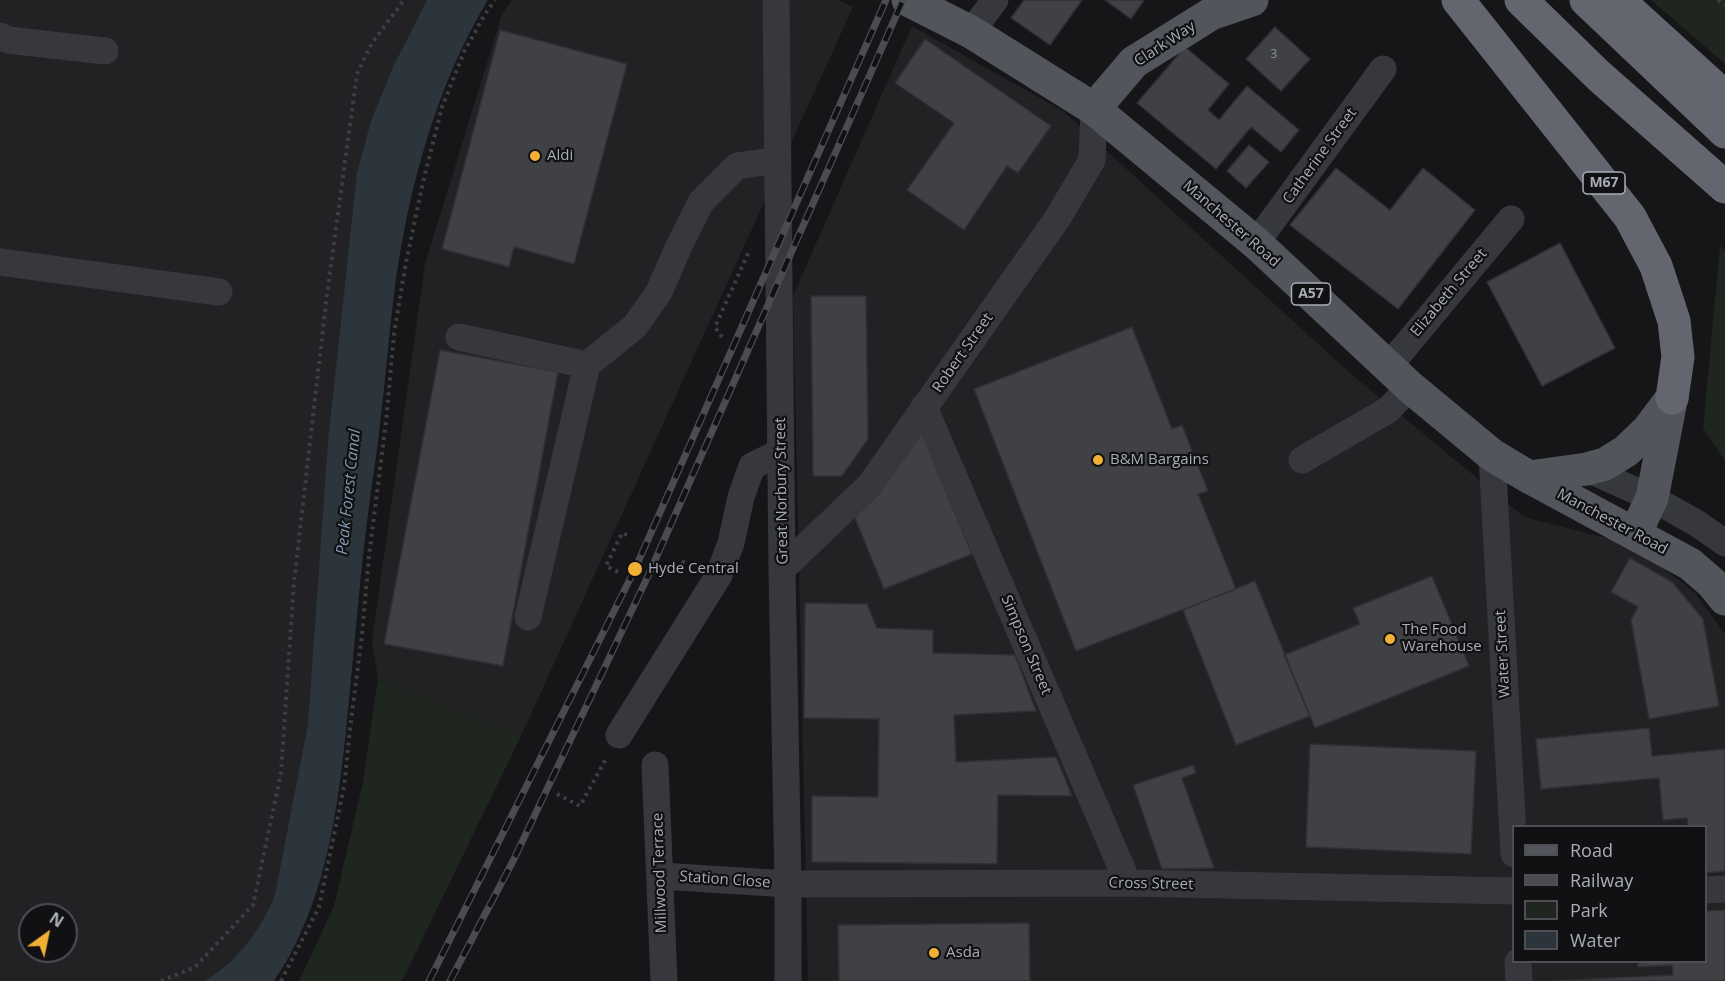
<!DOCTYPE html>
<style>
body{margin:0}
#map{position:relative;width:1725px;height:981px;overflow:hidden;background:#161618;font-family:"Open Sans",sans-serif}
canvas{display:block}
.legend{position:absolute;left:1512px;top:825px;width:195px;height:138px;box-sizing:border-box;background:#111113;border:2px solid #4d4f55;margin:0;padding:8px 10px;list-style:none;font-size:18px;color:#a8adb8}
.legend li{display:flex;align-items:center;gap:12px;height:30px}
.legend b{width:30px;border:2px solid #4d4f55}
.north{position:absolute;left:18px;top:903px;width:60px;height:60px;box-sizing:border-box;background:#111113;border:2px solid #4d4f55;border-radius:50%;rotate:33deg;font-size:16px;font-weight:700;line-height:24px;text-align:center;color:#a8adb8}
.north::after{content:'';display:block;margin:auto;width:21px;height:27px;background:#f2b134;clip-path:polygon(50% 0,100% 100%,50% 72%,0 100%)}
</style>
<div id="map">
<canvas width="1725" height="981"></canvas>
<ul class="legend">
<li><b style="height:8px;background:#53555c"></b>Road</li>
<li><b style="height:8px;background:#4a4c52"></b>Railway</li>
<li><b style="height:16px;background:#1e261f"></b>Park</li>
<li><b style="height:16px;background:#2c353c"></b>Water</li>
</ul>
<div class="north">N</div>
</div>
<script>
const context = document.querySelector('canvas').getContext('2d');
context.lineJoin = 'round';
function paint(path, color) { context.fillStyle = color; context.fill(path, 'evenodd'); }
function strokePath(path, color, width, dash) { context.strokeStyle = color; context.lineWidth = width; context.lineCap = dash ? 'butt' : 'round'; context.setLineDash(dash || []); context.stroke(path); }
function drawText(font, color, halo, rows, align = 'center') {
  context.font = font + ' "Open Sans",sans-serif'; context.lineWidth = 4.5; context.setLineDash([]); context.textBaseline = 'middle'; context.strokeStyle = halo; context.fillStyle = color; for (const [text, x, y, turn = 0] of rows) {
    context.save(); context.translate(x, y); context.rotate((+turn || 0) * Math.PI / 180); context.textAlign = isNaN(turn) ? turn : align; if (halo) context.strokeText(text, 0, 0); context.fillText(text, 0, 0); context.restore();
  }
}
const built = new Path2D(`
 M0 0H462L397 157 313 808 245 981H0ZM30 915H66V951H30Z
 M512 0H839L853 7 521 736 378 679 372 641 425 264 502 14Z
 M912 26 1063 111 1350 373 1524 517 1634 545 1695 593 1725 634V981H808L793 296ZM1514 826H1706V962H1514Z`);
const green = new Path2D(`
 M1651 0H1725V64Z
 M1720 246 1725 250V461L1703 428Z
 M378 679 521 736 402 981H299L334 906 363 782Z`);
const water = new Path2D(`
 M427 0H488C435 87 407 194 394 294 389 334 386 375 381 415 378 446 373 476 369 506 362 557 358 608 353 658 342 766 337 889 274 981H205C239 960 260 931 275 895L308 724 328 442 357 173 371 121 393 67Z`);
const building = new Path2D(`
 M1024 0H1082L1050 45 1011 18Z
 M1105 0H1144L1131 19Z
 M1275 27 1310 59 1281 91 1246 59Z
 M500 30 627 64 574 264 514 247 509 267 442 249Z
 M925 39 1051 126 1018 173 1007 166 964 230 907 190 954 123 895 83Z
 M1185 47 1229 84 1208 110 1219 120 1247 86 1299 130 1281 152 1251 127 1216 169 1137 103Z
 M1249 145 1269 162 1246 188 1227 171Z
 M1336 168 1390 210 1423 168 1475 210 1398 309 1290 225Z
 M1560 243 1615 348 1542 386 1487 282Z
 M811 296H866L868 439 842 476H813Z
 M1132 327 1172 429 1182 425 1208 491 1198 494 1236 589 1076 651 974 389Z
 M440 350 558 372 503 666 384 644Z
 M922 433 972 554 884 589 855 518Z
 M1630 558 1672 582 1703 619 1719 706 1649 719 1631 620 1638 607 1611 592Z
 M1432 576 1469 666 1315 728 1284 655 1360 624 1353 608Z
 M1255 581 1310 716 1236 745 1183 610Z
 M805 603 867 604 877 628 933 630V653L1015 655 1036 711 954 715 956 762 1056 757 1072 796 998 795 997 864 812 862V796L878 797 879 719 804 718Z
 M1649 728 1652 756 1725 749V871L1706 873V826H1688L1687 818 1663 820 1659 778 1541 789 1536 739Z
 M1310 744 1476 751 1471 854 1306 847Z
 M1193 765 1196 773 1182 778 1214 868 1162 869 1133 785Z
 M1725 910V981H1554L1673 975 1672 965 1638 967V962H1706V911Z
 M1029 923 1030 981H839L838 925Z`);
const path = new Path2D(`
 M1718 0 1725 5
 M722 337 715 327 750 249
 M682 561 693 570
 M618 572 606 566 622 533 627 535
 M557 794 580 806 607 757
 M161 981 195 967 253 905 281 773 294 582 327 294 357 74 372 43 404 0
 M281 981 319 907 344 787 350 729 362 635 369 556 386 422 394 334 406 262 424 178 442 107 464 52 485 14 495 0`);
const minor = new Path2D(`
 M776 0 782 569 788 884V981
 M971 32 995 0
 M0 36 8 40 105 51
 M1256 243 1383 69
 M0 262 219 292
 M459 337 587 365
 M1388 367 1511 219
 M924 407 1128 883
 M1492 455 1514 854
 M1302 460 1388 410 1410 387
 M1587 469 1652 498 1698 524 1725 543
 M782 569 870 485 1057 219 1092 160 1094 109
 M528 617 587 365 635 326 659 292 679 246 701 202 737 166 778 160
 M619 735 719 575 731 543 741 497 752 466 781 452
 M655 765 664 981
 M661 876 788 884 1128 883 1514 891
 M1706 890 1725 889
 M1518 962 1519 981`);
const major = new Path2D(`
 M908 0 971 32 1094 109 1256 243 1410 387 1492 455 1529 477 1690 564 1712 583 1725 599
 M1094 109 1134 62 1211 14 1252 0
 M1529 477 1587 469 1605 464 1626 451 1648 430 1672 398
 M1635 534 1652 498 1670 406`);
const highway = new Path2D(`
 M1458 0 1630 217 1656 266 1674 321 1678 357 1672 398
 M1521 0 1599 76 1725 187
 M1586 0 1725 132
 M1618 0 1725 97`);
const rail = new Path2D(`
 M429 981 635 569 886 0
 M450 981 513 861 648 576 903 0`);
const markers = [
 [535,156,6,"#f2b134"],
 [1098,460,6,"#f2b134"],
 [635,569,8,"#f2b134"],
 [1390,639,6,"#f2b134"],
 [934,953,6,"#f2b134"]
];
const numberNames = [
 ["3",1274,55]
];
const shields = [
 [1604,183,42],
 [1311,294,39]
];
const shieldNames = [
 ["M67",1604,183],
 ["A57",1311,294]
];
const streetNames = [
 ["Clark Way",1165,44,-33],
 ["Catherine Street",1320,156,-54],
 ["Manchester Road",1231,224,41],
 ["Elizabeth Street",1449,293,-50],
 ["Robert Street",963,353,-55],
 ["Great Norbury Street",782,491,-91],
 ["Manchester Road",1612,522,28],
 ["Simpson Street",1026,645,67],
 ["Water Street",1503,654,-93],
 ["Millwood Terrace",660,873,-92],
 ["Station Close",725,880,4],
 ["Cross Street",1151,884,1]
];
const poiNames = [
 ["Aldi",547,156],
 ["B&M Bargains",1110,460],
 ["Hyde Central",648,569],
 ["The Food",1402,630],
 ["Warehouse",1402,647],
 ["Asda",946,953]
];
const waterNames = [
 ["Peak Forest Canal",349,492,-84]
];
paint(built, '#222225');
paint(green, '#1e261f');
paint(water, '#2c353c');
paint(building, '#404145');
strokePath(building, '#303034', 1.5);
strokePath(path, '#3d3f44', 4, [3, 4.5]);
strokePath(minor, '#37383d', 27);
strokePath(major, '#53555c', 33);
strokePath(highway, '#63666e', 33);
strokePath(rail, '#4a4c52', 7);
strokePath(rail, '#111113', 4.5, [14]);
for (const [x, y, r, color] of markers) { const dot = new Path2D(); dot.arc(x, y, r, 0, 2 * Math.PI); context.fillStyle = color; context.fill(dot); strokePath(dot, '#111113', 2); }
drawText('12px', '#8e929b', null, numberNames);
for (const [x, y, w] of shields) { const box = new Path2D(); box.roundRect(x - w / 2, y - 11, w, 22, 4.5); context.fillStyle = '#111113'; context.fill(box); strokePath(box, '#a8adb8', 1.5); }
drawText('bold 14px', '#a8adb8', null, shieldNames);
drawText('15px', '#a8adb8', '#111113', streetNames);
drawText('15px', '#a8adb8', '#111113', poiNames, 'left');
drawText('italic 16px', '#7f9bb3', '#111113', waterNames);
</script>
